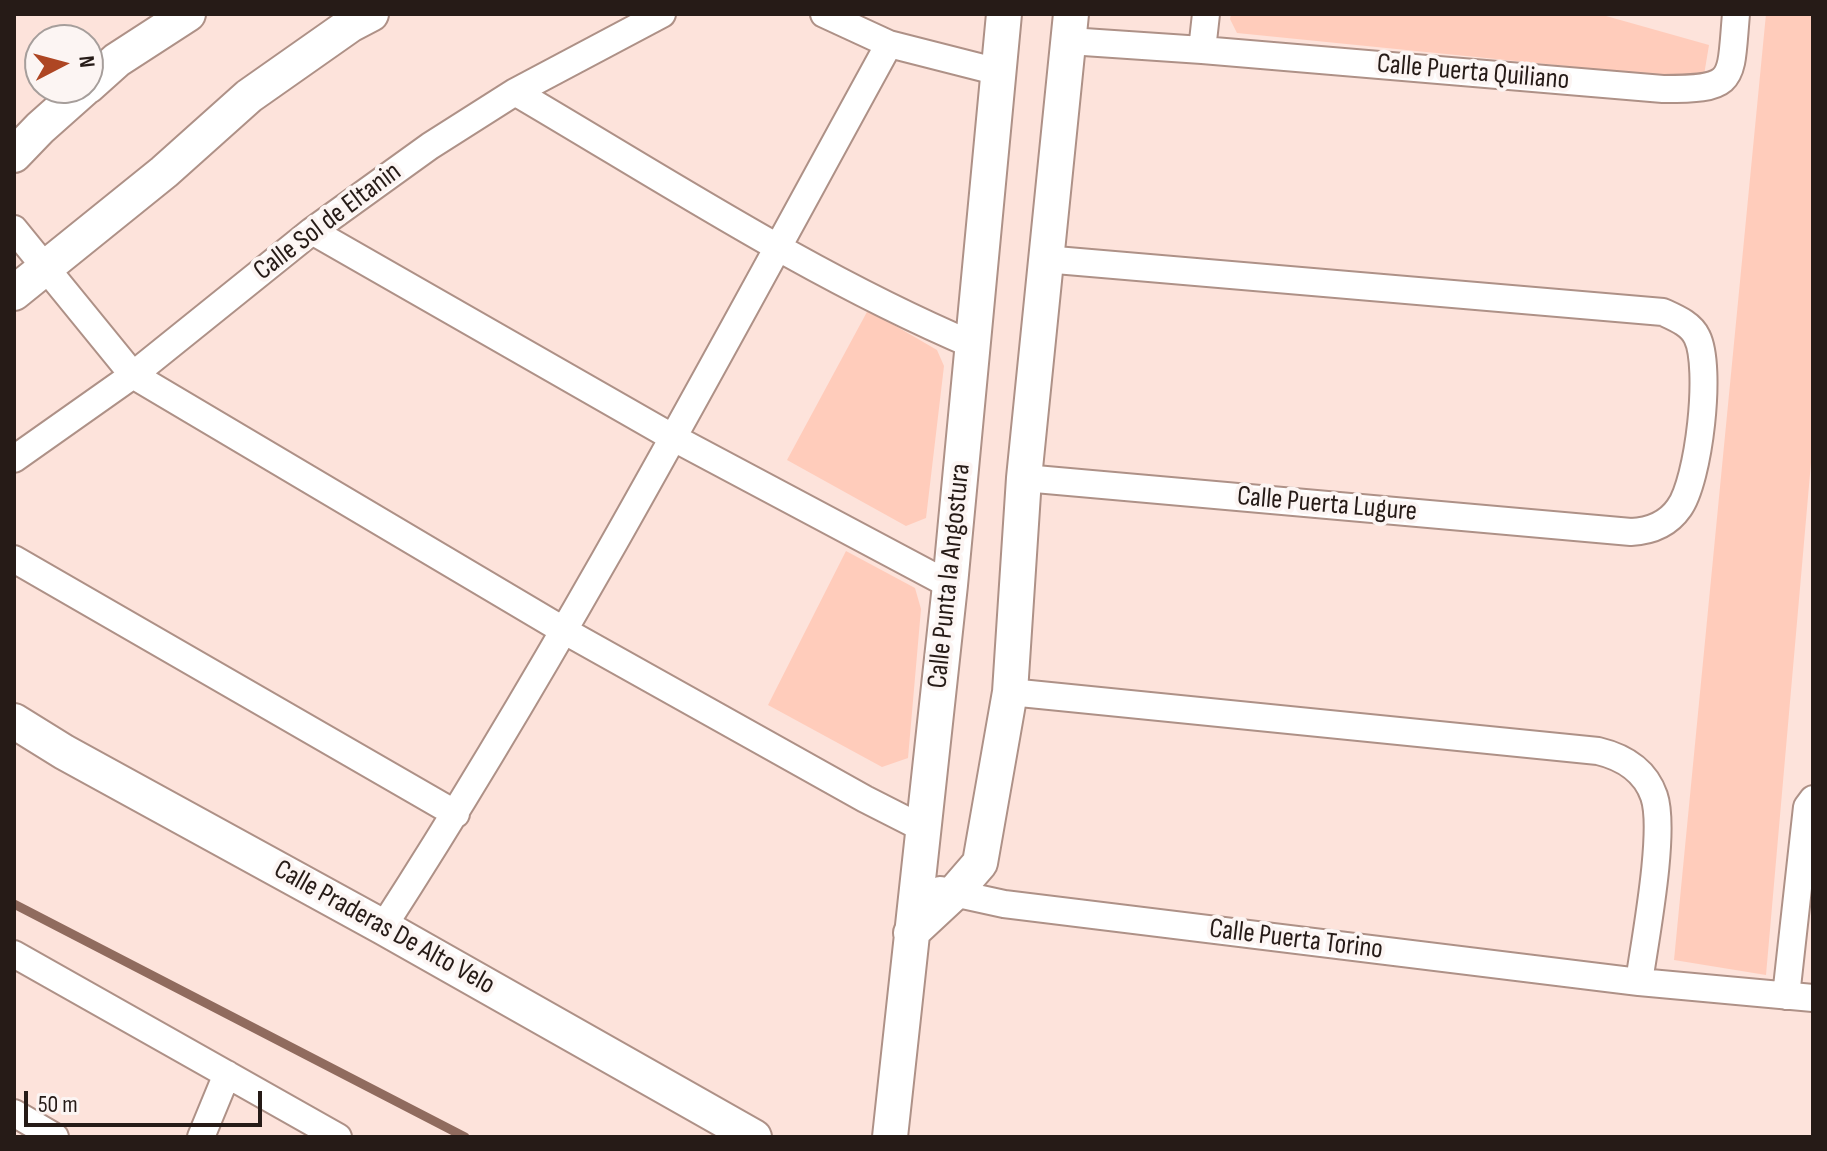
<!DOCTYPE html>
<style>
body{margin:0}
#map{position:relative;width:1827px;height:1151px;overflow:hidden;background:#fde3db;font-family:"Sofia Sans Condensed",sans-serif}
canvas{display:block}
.frame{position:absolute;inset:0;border:16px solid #261b17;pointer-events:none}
.north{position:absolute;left:24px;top:24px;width:80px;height:80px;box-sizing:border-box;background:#fcf5f3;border:2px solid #a69e9b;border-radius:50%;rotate:84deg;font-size:22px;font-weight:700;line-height:32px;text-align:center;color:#261b17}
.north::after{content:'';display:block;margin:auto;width:28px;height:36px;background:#ae4623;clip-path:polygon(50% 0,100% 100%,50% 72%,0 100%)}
.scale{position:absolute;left:24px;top:1091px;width:238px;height:36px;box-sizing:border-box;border:4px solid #261b17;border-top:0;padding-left:10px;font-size:24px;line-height:28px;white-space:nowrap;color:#261b17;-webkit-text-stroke:6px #fcf5f3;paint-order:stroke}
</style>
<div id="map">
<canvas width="1827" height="1151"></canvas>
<div class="frame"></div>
<div class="north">N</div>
<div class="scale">50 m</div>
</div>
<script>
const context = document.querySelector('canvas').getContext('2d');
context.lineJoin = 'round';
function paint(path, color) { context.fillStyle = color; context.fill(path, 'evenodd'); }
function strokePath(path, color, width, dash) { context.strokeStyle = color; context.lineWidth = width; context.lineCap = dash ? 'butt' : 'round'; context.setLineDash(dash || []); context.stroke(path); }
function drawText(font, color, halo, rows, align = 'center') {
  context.font = font + ' "Sofia Sans Condensed",sans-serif'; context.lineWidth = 8; context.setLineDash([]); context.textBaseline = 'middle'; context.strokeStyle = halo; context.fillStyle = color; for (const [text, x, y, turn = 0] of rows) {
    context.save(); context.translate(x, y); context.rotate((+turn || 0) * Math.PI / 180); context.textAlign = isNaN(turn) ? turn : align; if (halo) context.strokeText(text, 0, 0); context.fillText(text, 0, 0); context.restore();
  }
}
const green = new Path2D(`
 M1231 14H1599L1709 45 1704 75 1695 79 1237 33 1230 19Z
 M1766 14H1813V440L1766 975 1674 960Z
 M868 310 937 350 944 366 926 518 906 526 787 460Z
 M846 551 915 588 921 609 908 758 882 767 768 705Z`);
const stream = new Path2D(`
 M14 904 465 1137`);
const minor = new Path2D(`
 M824 14 889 44 999 72
 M1069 41 1202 50 1663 89C1737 89 1730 82 1736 14
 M1202 50 1206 14
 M515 92C665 180 813 277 973 345
 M14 229 133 375 563 630 865 799 924 829
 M312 231 672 437 950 585
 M14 459 133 375 312 231 430 146 515 92 662 14
 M1024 478 1631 532C1650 531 1668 524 1679 508 1699 481 1712 367 1697 337 1691 324 1676 318 1663 312L1044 259
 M14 559 456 814
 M1010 692 1598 751C1623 757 1645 770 1654 796 1666 831 1645 940 1639 982
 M940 890 1004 904 1639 982 1813 998
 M383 927C567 642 726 341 889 44
 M14 954 338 1137
 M1786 996 1807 807 1813 799
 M14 1113 55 1137
 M201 1137 227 1074`);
const tertiary = new Path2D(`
 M88 86 117 60 188 14
 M14 155 40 128 85 88
 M14 293 164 172 249 96 350 25 371 14
 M14 721 64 752 383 927 754 1137
 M911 933 954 893 980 863 1010 692 1024 478 1071 14
 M890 1137 950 585 1004 14`);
const streetNames = [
 ["Calle Puerta Quiliano",1473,73,5],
 ["Calle Sol de Eltanin",328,222,-37],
 ["Calle Puerta Lugure",1327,505,5],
 ["Calle Punta la Angostura",950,576,-84],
 ["Calle Praderas De Alto Velo",384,928,29],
 ["Calle Puerta Torino",1296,940,7]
];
paint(green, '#fcb');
strokePath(stream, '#906b5e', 9);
strokePath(minor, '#ae9187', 30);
strokePath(tertiary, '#ae9187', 38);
strokePath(minor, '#fff', 26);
strokePath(tertiary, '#fff', 34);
drawText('28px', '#261b17', '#fcf5f3', streetNames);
</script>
